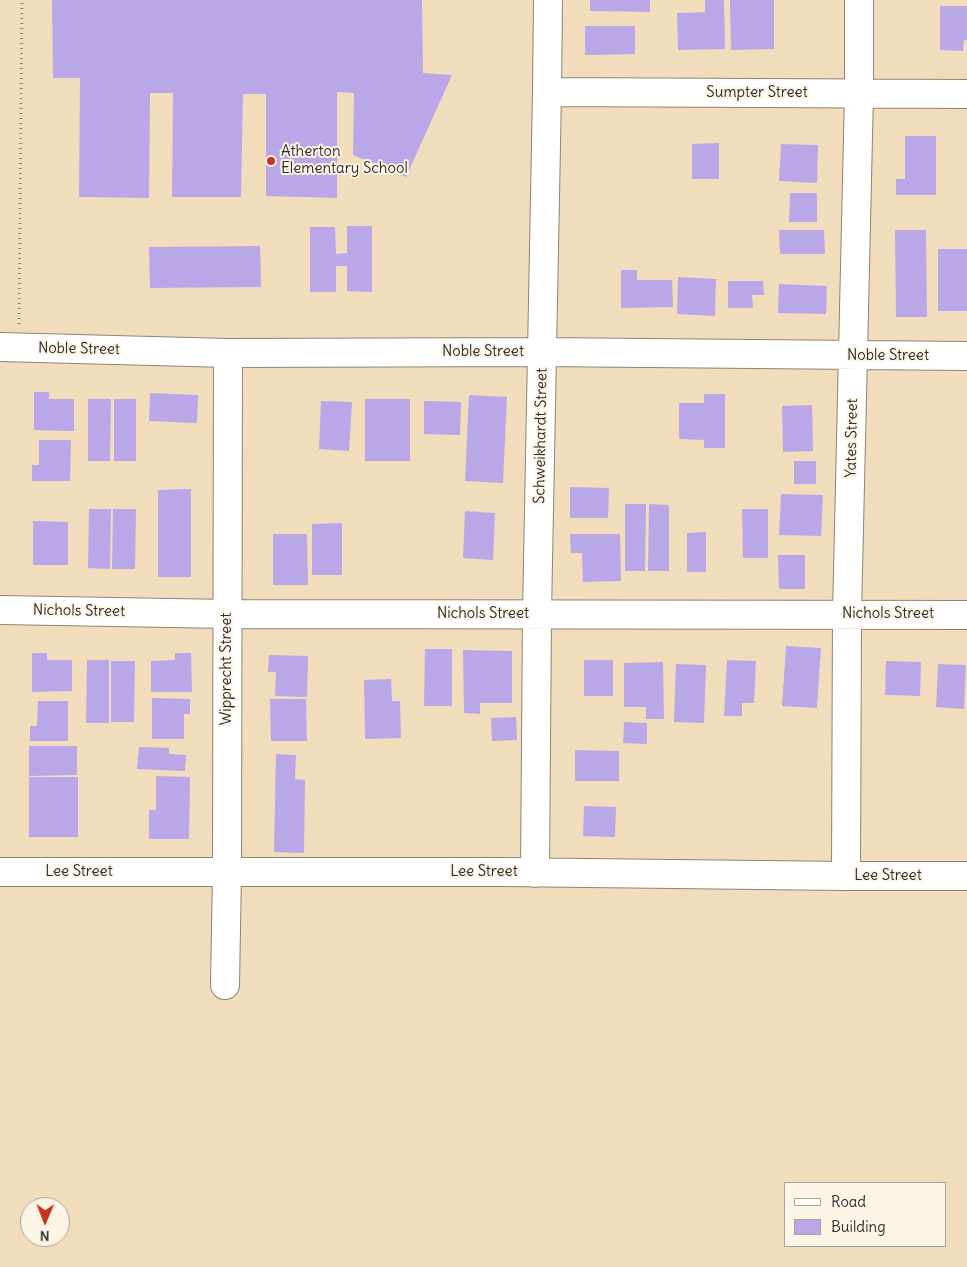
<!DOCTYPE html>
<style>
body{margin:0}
#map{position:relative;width:967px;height:1267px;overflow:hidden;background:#f1ddbc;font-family:Delius,sans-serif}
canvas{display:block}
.legend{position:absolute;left:784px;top:1182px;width:162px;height:65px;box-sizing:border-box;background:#fcf5e5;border:1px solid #a8a49b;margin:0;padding:6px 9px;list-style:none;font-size:15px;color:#2b2b2b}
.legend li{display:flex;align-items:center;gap:10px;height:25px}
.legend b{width:25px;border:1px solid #a8a49b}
.north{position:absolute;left:20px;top:1197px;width:50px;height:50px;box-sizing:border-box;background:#fcf5e5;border:1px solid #a8a49b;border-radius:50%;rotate:181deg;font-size:14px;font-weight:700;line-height:20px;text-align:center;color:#2b2b2b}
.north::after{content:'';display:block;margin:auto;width:18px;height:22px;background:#c8321e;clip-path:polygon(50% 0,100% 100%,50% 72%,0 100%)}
</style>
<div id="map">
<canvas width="967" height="1267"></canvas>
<ul class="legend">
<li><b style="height:6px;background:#fff"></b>Road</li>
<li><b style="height:14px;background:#b9a7e8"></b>Building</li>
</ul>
<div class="north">N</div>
</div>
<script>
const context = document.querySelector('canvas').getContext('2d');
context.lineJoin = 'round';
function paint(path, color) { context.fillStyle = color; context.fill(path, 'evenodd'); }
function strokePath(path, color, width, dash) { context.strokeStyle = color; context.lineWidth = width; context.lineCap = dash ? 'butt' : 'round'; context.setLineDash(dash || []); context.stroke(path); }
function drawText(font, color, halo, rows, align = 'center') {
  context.font = font + ' Delius,sans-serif'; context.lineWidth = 4; context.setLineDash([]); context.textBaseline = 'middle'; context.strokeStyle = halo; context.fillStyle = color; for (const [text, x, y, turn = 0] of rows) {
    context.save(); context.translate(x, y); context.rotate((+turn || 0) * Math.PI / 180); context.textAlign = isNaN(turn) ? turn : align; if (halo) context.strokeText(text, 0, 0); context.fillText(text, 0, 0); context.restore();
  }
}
const building = new Path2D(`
 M52 0H422L423 73 452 75 406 177 353 155 354 93 337 92V198L266 196V94H243L241 197H172L173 93H150L149 198 79 197 80 78H53Z
 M590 0H650V12L590 11Z
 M705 0H724L725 49 678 50 677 13 705 12Z
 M730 0H774V49L731 50Z
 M940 6H967V40H964L963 51 940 50Z
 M585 26H635V54L585 55Z
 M905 136H936V195H896V179H905Z
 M719 143V179H692V144Z
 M781 144 818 145 817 183 779 181Z
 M790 193H817V222H789Z
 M347 226H372V292L347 291V266H336V292H310V227H335L336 254 347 253Z
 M779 230H824L825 254H780Z
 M895 230H926L927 317H896Z
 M260 246 261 287 150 288 149 247Z
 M938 249H967V311H938Z
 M621 270H637V280H672L673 307 621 308Z
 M678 277 716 279 715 316 677 314Z
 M728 281H763L764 295H752L753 308H728Z
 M779 284 827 286 826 314 778 313Z
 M34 392H49V399H74V431L34 430Z
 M150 393 198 395 197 423 149 421Z
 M704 394H725V448H704V440L679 439V403H704Z
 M469 395 507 397 503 483 465 481Z
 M88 399H111L110 461H88Z
 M114 399H136V461H114Z
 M365 399H410V461H365Z
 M321 401 352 402 349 451 319 449Z
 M424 401 461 402 460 435 424 434Z
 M812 405 813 451 783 452 782 406Z
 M39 440H71L70 481H32V465H39Z
 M794 461H816V484H794Z
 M570 487 609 488 608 518H570Z
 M191 489V577H158V490Z
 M781 494 823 495 821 536 779 535Z
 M625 504H646L645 571H625Z
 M649 504 669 505V571H648Z
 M89 509H111L110 569 88 568Z
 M113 509H136L135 569H112Z
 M742 509H768V558H743Z
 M465 511 495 513 493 560 463 558Z
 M33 521 68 522V565H33Z
 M342 523V575H312V524Z
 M706 532V572H687V533Z
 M273 534H307L308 585H273Z
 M570 534H620L621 581 583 582 582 553H571Z
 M778 555H805V589H779Z
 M786 646 821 648 817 708 782 706Z
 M425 649H452V706H424Z
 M463 650 512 651V703H480V714L464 713Z
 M32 653H47V660H72V691L32 692Z
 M175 653H191L192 692H151V661L175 660Z
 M269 655 308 656 307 697 275 696 276 672H268Z
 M87 660H109V723H86Z
 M584 660H613V696H584Z
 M727 660 756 661 754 703H742V716H724Z
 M111 661H135L134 722H111Z
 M886 661 921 662 920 696 885 695Z
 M663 662 664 719H646V707H624V663Z
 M676 664 706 665 704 723 674 722Z
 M938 664 966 665 964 709 936 707Z
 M391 679 392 701H400L401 738 365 739 364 680Z
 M152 698 190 699V714H184V739H152Z
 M270 699H306L307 741H271Z
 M38 701H68V741H30V726H37Z
 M516 717 517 740 492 741 491 718Z
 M624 722 647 723V744L623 743Z
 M29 746H77V775L29 776Z
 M139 747 169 748V754L186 755 185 771 137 769Z
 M575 750 619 751V781H575Z
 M276 754 296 755 295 779 305 780 304 853 274 852Z
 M156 776 190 777 189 839H149V810H156Z
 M29 777H78V837H29Z
 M584 806 616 807 615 837 583 836Z`);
const path = new Path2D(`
 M19 324 22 0`);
const minor = new Path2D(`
 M547 92 967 94
 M0 347 228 353 542 352 967 356
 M0 610 228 614 967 615
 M0 872H503L846 876H967
 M535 873 537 614 547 92 548 0
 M846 876 847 614 859 93V0
 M225 985 227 872 228 353`);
const markers = [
 [271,161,5,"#c8321e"]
];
const streetNames = [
 ["Sumpter Street",757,93],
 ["Noble Street",79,349,1],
 ["Noble Street",483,352],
 ["Noble Street",888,356],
 ["Schweikhardt Street",541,436,-89],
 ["Yates Street",852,438,-89],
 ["Nichols Street",79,611,1],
 ["Nichols Street",483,614],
 ["Nichols Street",888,614],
 ["Wipprecht Street",227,669,-90],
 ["Lee Street",79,872],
 ["Lee Street",484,872],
 ["Lee Street",888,876]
];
const poiNames = [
 ["Atherton",281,152],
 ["Elementary School",281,169]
];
paint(building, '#b9a7e8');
strokePath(minor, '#8e8474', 30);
strokePath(path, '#8e8474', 3, [1, 4]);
strokePath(minor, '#fff', 28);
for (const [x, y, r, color] of markers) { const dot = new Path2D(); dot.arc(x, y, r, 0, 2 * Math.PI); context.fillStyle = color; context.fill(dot); strokePath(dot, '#fcf5e5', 2); }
drawText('15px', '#2b2b2b', '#fcf5e5', streetNames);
drawText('15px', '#2b2b2b', '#fcf5e5', poiNames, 'left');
</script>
